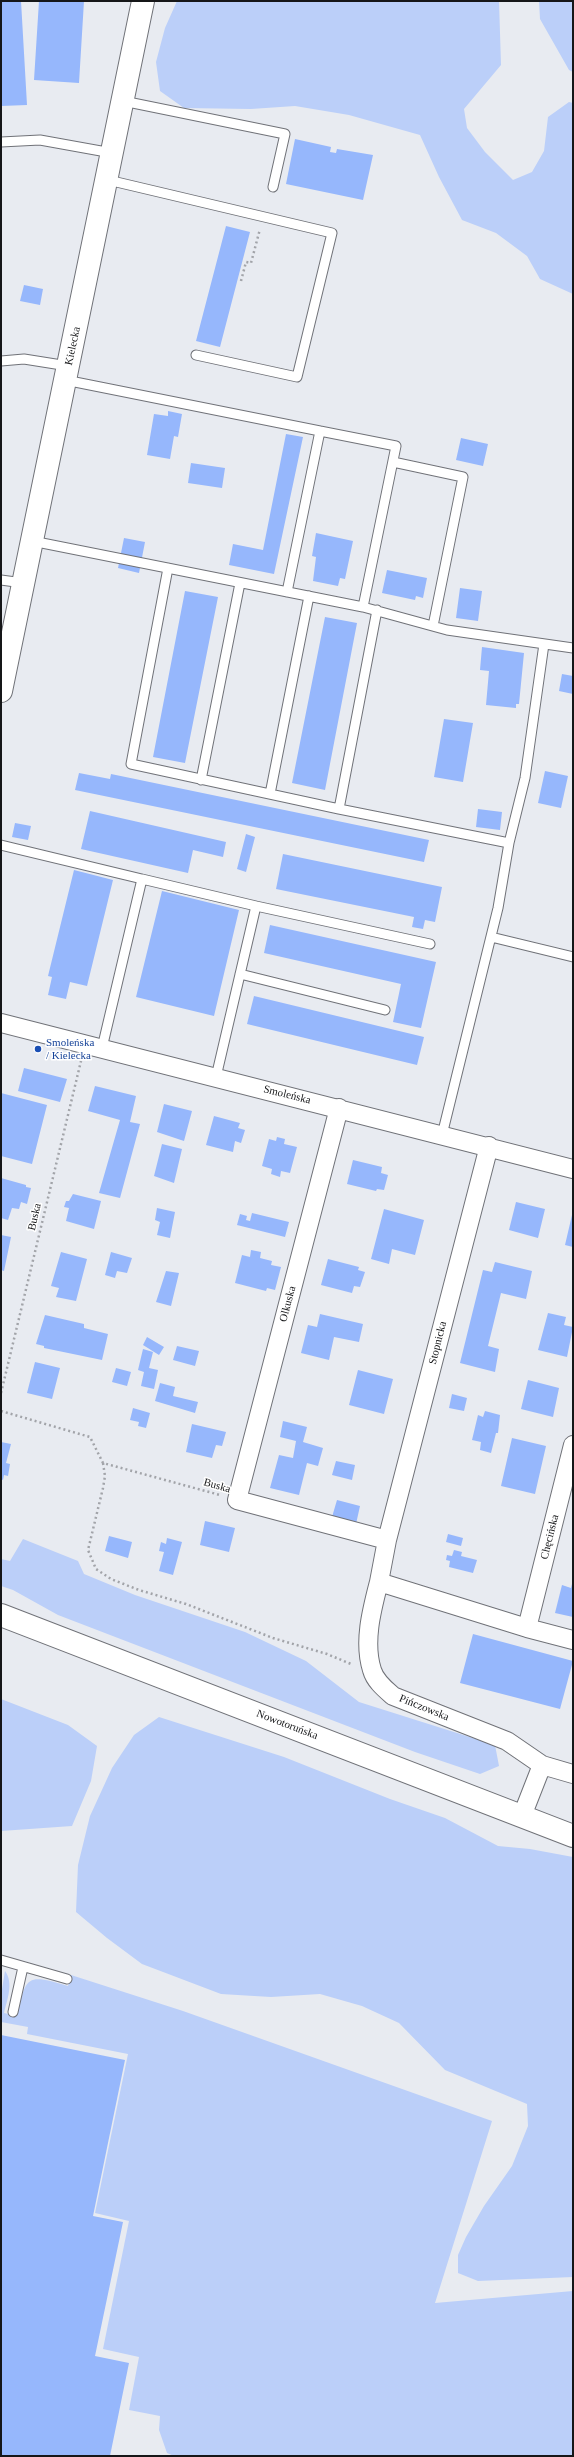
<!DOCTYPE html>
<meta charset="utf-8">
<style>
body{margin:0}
#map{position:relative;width:574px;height:2457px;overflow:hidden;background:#e8ebf1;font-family:Georgia,serif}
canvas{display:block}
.frame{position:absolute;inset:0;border:2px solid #151618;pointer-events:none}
</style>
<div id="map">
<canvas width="574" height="2457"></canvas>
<div class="frame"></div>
</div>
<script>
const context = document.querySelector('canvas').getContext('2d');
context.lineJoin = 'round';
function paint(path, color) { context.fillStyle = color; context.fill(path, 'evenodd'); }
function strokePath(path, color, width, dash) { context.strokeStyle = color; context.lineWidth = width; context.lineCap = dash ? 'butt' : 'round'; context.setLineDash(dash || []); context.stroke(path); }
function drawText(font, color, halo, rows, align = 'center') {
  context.font = font + ' Georgia,serif'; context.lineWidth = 3; context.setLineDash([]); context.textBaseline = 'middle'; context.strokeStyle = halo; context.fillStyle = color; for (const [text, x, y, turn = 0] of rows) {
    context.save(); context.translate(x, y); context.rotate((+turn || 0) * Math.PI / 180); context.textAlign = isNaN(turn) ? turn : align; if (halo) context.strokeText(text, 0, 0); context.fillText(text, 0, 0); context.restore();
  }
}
const green = new Path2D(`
 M177 1H499L501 65 464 109 467 128 485 152 513 180 532 172 544 151 548 117 569 102 573 103V294L540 279 527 256 496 233 462 220 439 177 420 135 349 115 295 106 251 109 184 108 160 91 156 62 165 28Z
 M539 1H573V72L569 70 540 19Z
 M23 1539 78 1561 84 1574 135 1595 245 1632 306 1661 359 1702 495 1745 499 1766 480 1774 415 1752 58 1615 13 1590 1 1586V1559L10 1561Z
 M1 1699 68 1725 97 1746 91 1781 72 1826 1 1831Z
 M159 1717 284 1757 390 1799 445 1818 498 1846 530 1849 573 1857V2277L478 2281 458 2273V2255L466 2237 484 2206 512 2166 528 2126 527 2104 445 2070 399 2023 362 2006 320 1994 271 1997 221 1994 142 1964 107 1938 76 1912 78 1865 90 1816 112 1768 134 1735Z
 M5 1971C14 1983 7 2000 4 2013L17 2016C26 1975 27 1974 68 1986L71 1975 183 2011 492 2121 435 2303 573 2291V2456H174L167 2453 159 2430 160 2416 129 2410 139 2357 103 2349 129 2221 95 2213 128 2054 27 2034 28 2027 1 2022V1995Z`);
const building = new Path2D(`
 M1 1H21L27 105 1 106Z
 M39 1H84L79 83 34 80Z
 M295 139 331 147 330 152 336 153 337 149 373 155 363 200 286 184Z
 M226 226 250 232 220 347 196 341Z
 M24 285 43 289 40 305 20 301Z
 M168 411 182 414 178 437 174 436 170 459 147 455 154 414 168 416Z
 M286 434 303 437 274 574 229 565 233 544 263 550Z
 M461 438 488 444 483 466 456 460Z
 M191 463 225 468 222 488 188 483Z
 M316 533 353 541 345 579 340 578 338 586 313 581 316 557 312 556Z
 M124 538 145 542 139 573 118 568Z
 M387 570 427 578 423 598 416 596 415 600 382 593Z
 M460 588 482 591 478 621 456 618Z
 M185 591 218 597 185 763 153 757Z
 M325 617 357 623 325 790 292 783Z
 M482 647 524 653 519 704H516V708L486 705 489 671 480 670Z
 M562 674 573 676V694L559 691Z
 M444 719 473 723 463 782 434 777Z
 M545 771 568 776 561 808 538 803Z
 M79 773 110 779 111 774 429 840 424 862 75 790Z
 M478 809 502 812 500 830 476 827Z
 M90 811 226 842 223 857 193 850 188 873 81 849Z
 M15 823 31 826 28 840 12 837Z
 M246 834 255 837 246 872 237 869Z
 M283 854 442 887 435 922 425 920 423 929 412 927 414 917 276 889Z
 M74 870 113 880 87 986 70 982 66 999 48 995 52 977 48 976Z
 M162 891 239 910 214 1016 136 997Z
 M270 925 436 962 421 1028 393 1022 401 984 264 953Z
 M254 996 424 1037 417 1065 247 1024Z
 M24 1068 67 1079 60 1102 18 1091Z
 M95 1086 136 1096 130 1122 140 1124 120 1198 99 1193 120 1120 88 1111Z
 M1 1093 47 1105 32 1164 1 1156Z
 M164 1104 192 1111 184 1141 157 1132Z
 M214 1116 240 1123 238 1128 245 1130 241 1143 235 1141 233 1152 206 1145Z
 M277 1137 285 1139 284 1144 297 1147 290 1173 281 1171 280 1177 271 1174 272 1169 262 1166 269 1139 276 1141Z
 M162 1144 182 1149 174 1183 154 1176Z
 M353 1160 382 1167 381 1173 388 1175 384 1190 377 1189 376 1191 347 1184Z
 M1 1178 26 1185V1187L31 1188 27 1204 21 1202 19 1209 12 1208 8 1220 1 1218Z
 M73 1194 101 1201 94 1229 66 1221 69 1208 64 1207 66 1201H69Z
 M516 1202 545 1209 538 1238 509 1230Z
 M157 1208 175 1212 170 1238 157 1235 160 1222 155 1220Z
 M384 1209 424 1220 415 1255 392 1249 389 1264 371 1259Z
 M252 1213 289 1222 285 1237 237 1225 240 1214 247 1216 246 1220 250 1221Z
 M572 1215 573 1216V1247L565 1245Z
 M1 1235 11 1237 4 1271 1 1270Z
 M251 1250 261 1252 260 1258 272 1261 271 1265 281 1267 275 1290 267 1288 266 1291 235 1283 242 1255 250 1257Z
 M61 1252 87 1259 76 1301 56 1297 59 1288 51 1286Z
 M111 1252 132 1258 127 1273 117 1271 115 1278 105 1275Z
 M328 1259 359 1267 358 1270 365 1272 360 1287 354 1286 352 1293 321 1285Z
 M495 1262 532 1271 526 1299 501 1293 488 1346 499 1349 495 1372 460 1363 483 1270 492 1272Z
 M166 1271 179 1273 171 1306 156 1302Z
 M548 1313 566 1317 564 1325 573 1327 567 1357 538 1350Z
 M320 1314 363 1324 359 1342 334 1337 329 1360 301 1353 308 1325 317 1327Z
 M45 1315 84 1324V1328L108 1334 102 1360 44 1348V1346L36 1344Z
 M147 1337 164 1347 159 1355 143 1345Z
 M177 1346 199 1351 195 1366 173 1360Z
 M143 1349 153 1352 149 1368 158 1370 154 1389 141 1386 144 1372 138 1370Z
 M35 1362 60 1368 52 1399 27 1393Z
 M116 1368 131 1372 127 1386 112 1382Z
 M358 1370 393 1379 384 1414 349 1405Z
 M528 1380 559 1388 553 1417 521 1409Z
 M160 1383 175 1387 173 1396 198 1402 195 1413 155 1401Z
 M452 1394 467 1398 464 1411 449 1408Z
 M133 1408 150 1413 146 1428 138 1426 139 1422 130 1420Z
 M485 1411 500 1415 498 1433H496L491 1453 480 1450 481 1442 472 1440 478 1415 483 1417Z
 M283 1421 307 1427 303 1442 323 1448 318 1466 307 1463 299 1495 270 1488 279 1455 293 1458 296 1441 280 1437Z
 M192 1424 226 1432 222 1446 216 1445 212 1458 186 1452Z
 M512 1438 546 1446 535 1494 501 1486Z
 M1 1442 11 1444 6 1463 10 1464 8 1476 4 1475 3 1480 1 1479Z
 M336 1461 355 1465 352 1480 332 1475Z
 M337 1500 360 1506 356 1524 332 1517Z
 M205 1521 235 1528 229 1552 200 1545Z
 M448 1534 463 1538 461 1546 446 1542Z
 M109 1536 132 1542 128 1558 105 1551Z
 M167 1538 182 1542 173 1575 159 1571 164 1552 159 1551 161 1542 166 1544Z
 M454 1550 462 1552 461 1556 477 1560 473 1573 449 1567 450 1561 446 1560 447 1555 452 1556Z
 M572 1584 573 1617 555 1613 562 1585 571 1588Z
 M473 1634 573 1661 560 1709 460 1683Z
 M1 2035 125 2060 93 2216 123 2222 95 2356 129 2363 110 2456H1Z`);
const path = new Path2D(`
 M241 281 246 262 251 263 260 229
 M1 1393 81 1061
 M1 1411 90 1437 103 1463 220 1495
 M103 1463 105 1476 103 1488 88 1550 96 1569 111 1579 139 1590 186 1604 273 1638 327 1654 351 1664`);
const lane = new Path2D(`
 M123 101 285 134 273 187
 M1 142 40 140 112 153
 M108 180 332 233 297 377 196 355
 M1 361 24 359 68 366
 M65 380 320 431 287 592
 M320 431 396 446 363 607
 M393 462 463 477 433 626
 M32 541 363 607 447 630 573 648
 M168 568 131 764 339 809 377 610
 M1 580 23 583
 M201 780 240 583
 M270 794 309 596
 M339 809 509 843 498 908 442 1135
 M509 843 525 778 544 644
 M1 845 142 879 102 1048
 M142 879 256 906 216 1077
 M256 906 430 944
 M491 937 573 957
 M240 974 385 1010
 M1 1960 67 1979
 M13 2012 23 1967`);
const street = new Path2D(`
 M1 1023 573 1169
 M339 1108 237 1500 387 1540 379 1582 527 1628 573 1640
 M387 1540 489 1146
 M379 1582C372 1609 363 1642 372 1670 375 1681 385 1689 393 1696L507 1741 542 1765 573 1774
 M527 1628 573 1445
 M522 1816 542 1765`);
const secondary = new Path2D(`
 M1 691 143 1
 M1 1615 573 1836`);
const markers = [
 [38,1049,4,"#1a4fb4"]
];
const streetNames = [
 ["Kielecka",73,346,-78],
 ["Smoleńska",287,1095,14],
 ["Buska",35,1217,-77],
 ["Olkuska",288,1304,-75],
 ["Stopnicka",438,1343,-76],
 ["Buska",217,1486,16],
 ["Chęcińska",550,1537,-76],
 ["Pińczowska",424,1708,22],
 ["Nowotoruńska",287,1725,21]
];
const transitNames = [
 ["Smoleńska",46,1043],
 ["/ Kielecka",46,1056]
];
paint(green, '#bbcff9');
paint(building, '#96b7fc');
strokePath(lane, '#707278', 11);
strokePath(street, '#707278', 20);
strokePath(secondary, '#707278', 24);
strokePath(path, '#a2a4a9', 2.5, [2, 3]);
strokePath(lane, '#fff', 9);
strokePath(street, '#fff', 18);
strokePath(secondary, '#fff', 22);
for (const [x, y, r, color] of markers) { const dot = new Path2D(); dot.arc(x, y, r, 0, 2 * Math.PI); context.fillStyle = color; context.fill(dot); strokePath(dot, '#fff', 1.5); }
drawText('11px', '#151618', '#fff', streetNames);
drawText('11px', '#164399', '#fff', transitNames, 'left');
</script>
